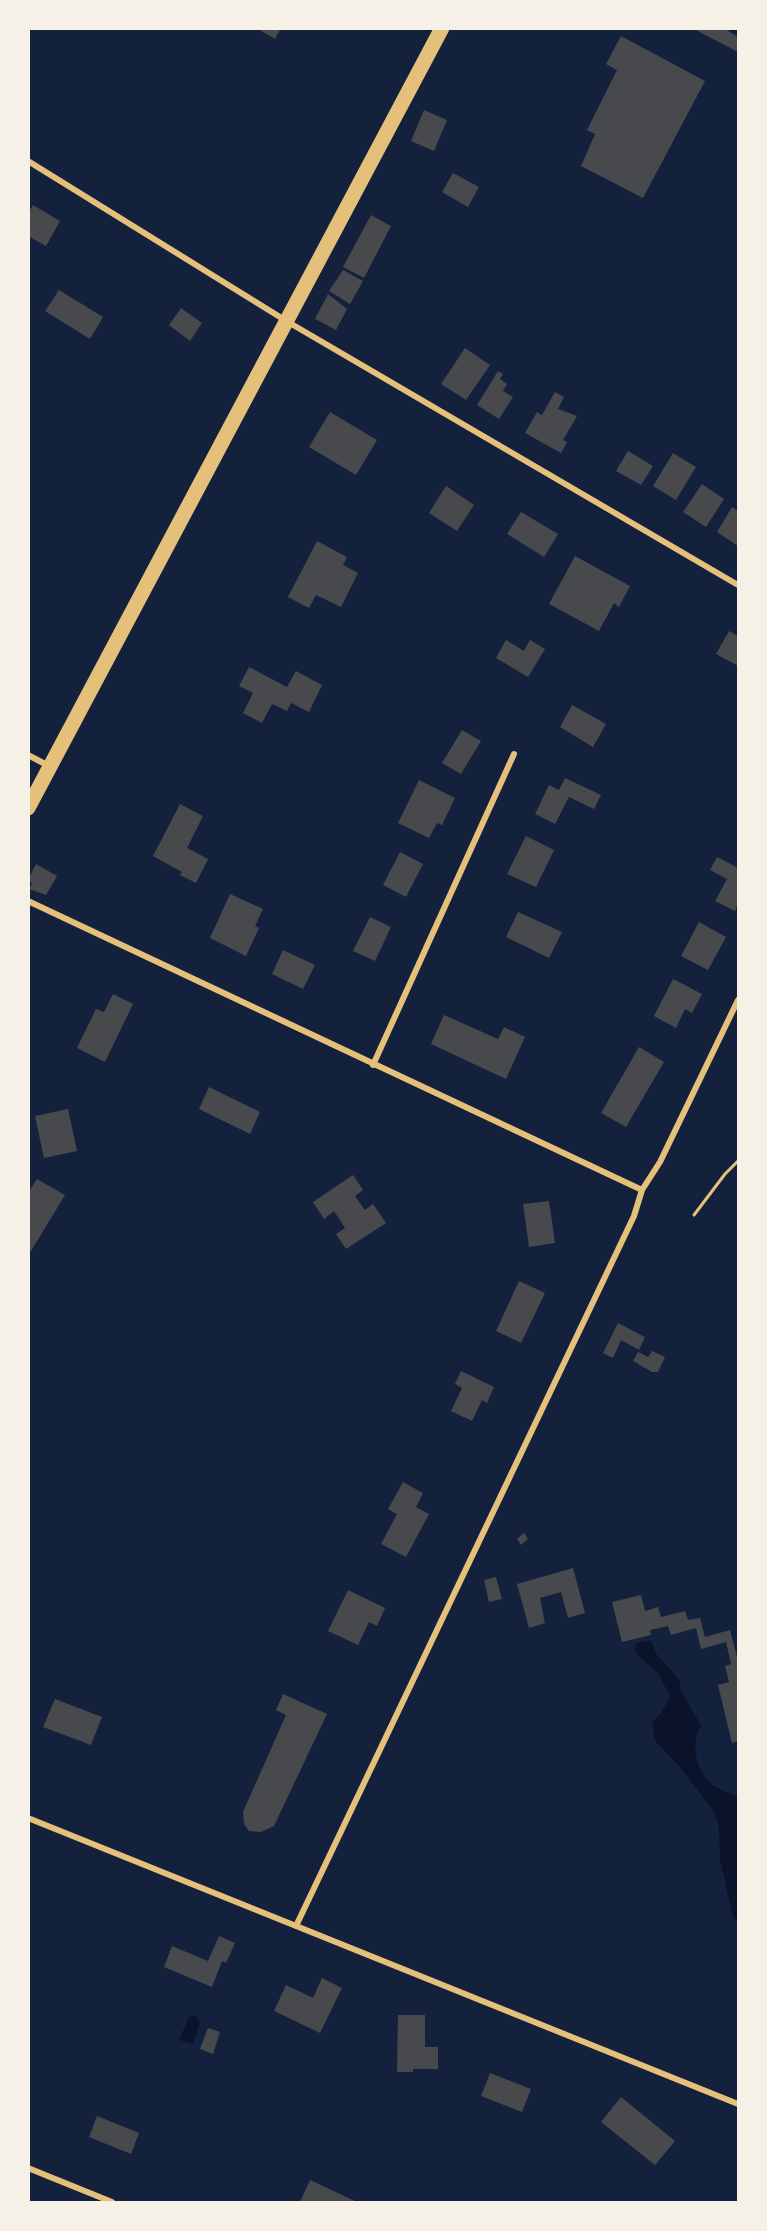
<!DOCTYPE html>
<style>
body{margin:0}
#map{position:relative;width:767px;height:2231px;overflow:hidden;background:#14213d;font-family:"Alegreya Sans",sans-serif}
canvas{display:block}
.frame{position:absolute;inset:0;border:30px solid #f6f1e7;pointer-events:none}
</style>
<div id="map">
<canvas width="767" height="2231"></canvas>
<div class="frame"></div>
</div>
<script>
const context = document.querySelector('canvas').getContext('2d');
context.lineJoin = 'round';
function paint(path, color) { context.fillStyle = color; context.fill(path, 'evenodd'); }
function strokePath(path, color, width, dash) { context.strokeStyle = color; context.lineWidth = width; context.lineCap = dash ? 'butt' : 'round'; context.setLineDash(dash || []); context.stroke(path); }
const water = new Path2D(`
 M651 1641 657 1655 679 1679 681 1692 701 1725C691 1743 695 1768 710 1783 717 1789 728 1792 736 1796H738V1921L733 1918 720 1859 719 1827 714 1811 678 1765 656 1742 653 1733V1721L662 1712 670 1696 658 1673 635 1653 636 1643Z
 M196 2016 200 2022 193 2044 179 2040 189 2017Z`);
const building = new Path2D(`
 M256 28H281L275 39Z
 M692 28H730L728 31 738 37V52Z
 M621 36 705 81 643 198 581 166 595 134 587 130 617 70 606 64Z
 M424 110 447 120 434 151 411 141Z
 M453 173 479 187 468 207 442 192Z
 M33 205 60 221 46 246 28 236V213Z
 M371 215 391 226 364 278 343 267Z
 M343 270 363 281 350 304 329 291Z
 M59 290 103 317 90 339 45 311Z
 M328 294 347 309 336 330 315 319Z
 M181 308 202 323 190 341 169 325Z
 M465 348 490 365 466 400 441 384Z
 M498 371 503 374 500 379 507 384 503 391 513 397 499 419 477 405Z
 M555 392 564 397 558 409 577 416 563 440 567 442 561 453 525 433 537 412 542 415Z
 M330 412 377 440 356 475 309 447Z
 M628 451 653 466 641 485 616 471Z
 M673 453 696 467 676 500 653 486Z
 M702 484 724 499 706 527 683 512Z
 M446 486 474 505 457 531 429 513Z
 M732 507 738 511V546L717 532Z
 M521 512 558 534 544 557 507 534Z
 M317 541 347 557 343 565 358 573 341 607 316 595 309 608 288 597Z
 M575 556 630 586 619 607 614 603 599 631 549 604Z
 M729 631 738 636V666L716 654Z
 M506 640 524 651 530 640 545 649 528 677 496 658Z
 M249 667 287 687 296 671 322 685 309 712 291 703 287 711 272 704 262 723 243 713 253 693 239 686Z
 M572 705 606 724 593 747 560 727Z
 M462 730 481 741 461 774 442 763Z
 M565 778 601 795 594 809 569 797 555 824 535 814 549 785 559 790Z
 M419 780 455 798 442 825 437 823 429 838 398 823Z
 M180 804 203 816 187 848 208 859 196 883 180 875 182 872 153 856Z
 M526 836 554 850 536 887 507 874Z
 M400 852 423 864 406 897 383 885Z
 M717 857 738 868V903L735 911 715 901 727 879 710 870Z
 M36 864 57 876 46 895 29 889 32 883 28 880Z
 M230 894 263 909 255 926 259 928 246 956 210 938Z
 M518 912 562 932 549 958 506 937Z
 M370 917 391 927 375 961 353 951Z
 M699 922 726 937 708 970 681 956Z
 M283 950 315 965 303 989 272 974Z
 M673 979 702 994 692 1013 685 1009 676 1028 654 1016Z
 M113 994 133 1004 105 1062 77 1048 96 1009 104 1012Z
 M444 1015 498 1039 504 1027 525 1037 506 1079 431 1044Z
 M639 1047 664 1062 626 1127 601 1113Z
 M209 1087 260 1112 250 1134 199 1109Z
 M68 1109 77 1151 44 1158 35 1116Z
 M353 1175 363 1190 355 1196 365 1210 373 1204 386 1223 346 1249 336 1234 345 1228 334 1211 324 1219 313 1202Z
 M37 1179 65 1195 31 1251 28 1249V1193Z
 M549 1201 555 1243 529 1247 523 1204Z
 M519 1281 545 1293 521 1343 496 1331Z
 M618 1323 645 1337 639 1350 621 1340 613 1358 603 1353Z
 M652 1351 665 1357 658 1372H652L633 1361 638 1352 648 1357Z
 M461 1371 494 1387 487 1403 482 1400 472 1421 451 1411 462 1388 455 1384Z
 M403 1482 423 1493 416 1507 429 1514 406 1557 381 1544 397 1514 388 1509Z
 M524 1533 528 1539 521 1545 517 1539Z
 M573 1568 585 1613 568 1618 561 1592 540 1598 545 1623 529 1628 517 1584Z
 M496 1577 502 1599 489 1602 484 1580Z
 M348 1590 385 1608 377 1626 369 1622 358 1645 328 1631Z
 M641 1595 645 1611 658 1607 661 1617 685 1611 688 1620 700 1618 705 1637 730 1630 738 1661V1741L732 1743 718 1685 729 1682 725 1666 731 1664 726 1642 701 1649 696 1628 671 1635 668 1626 650 1630 651 1635 622 1642 612 1602Z
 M283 1694 327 1714 274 1826 261 1832 249 1831 244 1824 243 1812 286 1715 276 1710Z
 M55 1699 102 1717 91 1745 43 1727Z
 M219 1936 235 1943 226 1963 222 1961 212 1987 164 1967 172 1946 208 1961Z
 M322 1978 342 1988 320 2033 274 2011 286 1985 313 1998Z
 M398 2015H425V2047H438V2069H413V2072H397Z
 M208 2028 220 2032 213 2054 200 2049Z
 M490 2073 531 2089 522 2112 481 2096Z
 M621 2097 675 2141 655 2165 601 2122Z
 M97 2116 139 2133 131 2154 89 2137Z
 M310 2180 357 2202H300Z`);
const path = new Path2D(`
 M694 1215 725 1174 738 1161`);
const minor = new Path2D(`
 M28 161 288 322 738 585
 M28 755 49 766
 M28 901 642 1190
 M373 1065 514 754
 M28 1818 738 2104
 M296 1926 634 1216 642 1190 660 1162 738 1000
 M28 2168 112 2202`);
const primary = new Path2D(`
 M28 808 442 28`);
paint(water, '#0b132b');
paint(building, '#48494c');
strokePath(path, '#e5c07b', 3);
strokePath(minor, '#e5c07b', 6);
strokePath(primary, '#e5c07b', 15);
</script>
